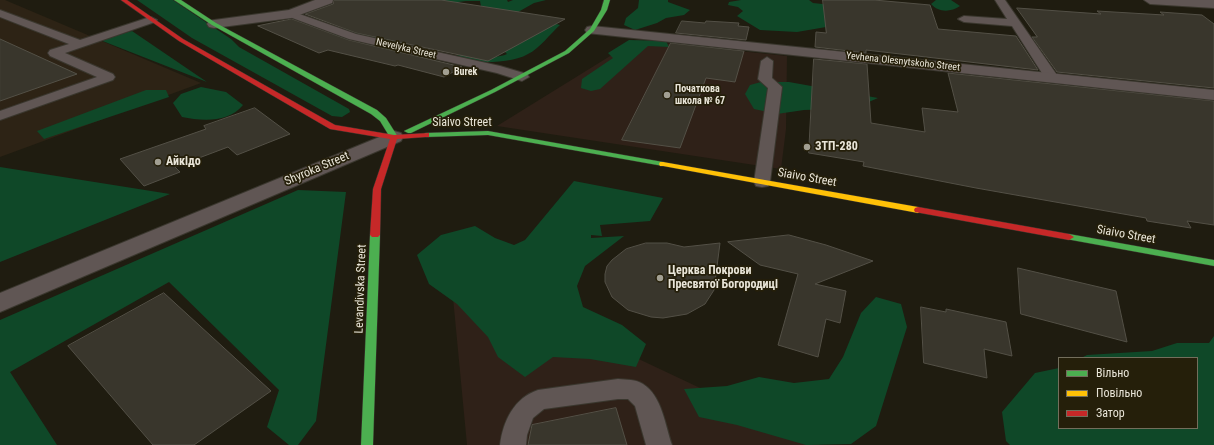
<!DOCTYPE html>
<meta charset="utf-8">
<style>
body{margin:0}
#map{position:relative;width:1214px;height:445px;overflow:hidden;background:#1f1c10;font-family:"Roboto Condensed",sans-serif}
canvas{display:block}
.legend{position:absolute;left:1058px;top:357px;width:140px;height:72px;box-sizing:border-box;background:#251f0a;border:1px solid #736e5c;margin:0;padding:5px 7px;list-style:none;font-size:12px;color:#e9e5d8}
.legend li{display:flex;align-items:center;gap:8px;height:20px}
.legend b{width:20px;border:1px solid #736e5c}
</style>
<div id="map">
<canvas width="1214" height="445"></canvas>
<ul class="legend">
<li><b style="height:5px;background:#4caf50"></b>Вільно</li>
<li><b style="height:5px;background:#ffc107"></b>Повільно</li>
<li><b style="height:5px;background:#c62828"></b>Затор</li>
</ul>
</div>
<script>
const context = document.querySelector('canvas').getContext('2d');
context.lineJoin = 'round';
function paint(path, color) { context.fillStyle = color; context.fill(path, 'evenodd'); }
function strokePath(path, color, width, dash) { context.strokeStyle = color; context.lineWidth = width; context.lineCap = dash ? 'butt' : 'round'; context.setLineDash(dash || []); context.stroke(path); }
function drawText(font, color, halo, rows, align = 'center') {
  context.font = font + ' "Roboto Condensed",sans-serif'; context.lineWidth = 3.5; context.setLineDash([]); context.textBaseline = 'middle'; context.strokeStyle = halo; context.fillStyle = color; for (const [text, x, y, turn = 0] of rows) {
    context.save(); context.translate(x, y); context.rotate((+turn || 0) * Math.PI / 180); context.textAlign = isNaN(turn) ? turn : align; if (halo) context.strokeText(text, 0, 0); context.fillText(text, 0, 0); context.restore();
  }
}
const industrial = new Path2D(`
 M0 0H5L201 83 0 157Z`);
const education = new Path2D(`
 M636 40 787 56 786 129 781 169 497 126Z
 M452 287H486L821 445H467Z`);
const green = new Path2D(`
 M137 0H173L231 39 239 47 349 109 350 112 342 117 332 116 192 38Z
 M433 0H507L508 2 513 0H546L534 3 511 16 481 6 480 1H466L442 4 402 41 409 47 396 57 385 55 377 42 362 38 342 40 326 32 361 27Z
 M639 0H668V2L690 10 684 15 666 18 657 23 635 30 624 25 626 18 638 8Z
 M741 0H809L813 3 841 6 826 27 797 32 760 30 737 16 743 11 738 7 728 5 729 2Z
 M936 0H951L960 6C951 12 939 13 931 4Z
 M552 23 560 25C551 33 539 49 528 54 511 64 480 62 461 62L456 56C473 51 492 61 507 54L499 46Z
 M132 31 207 82 100 40Z
 M629 40 666 41 669 47 648 46 600 89 591 91 581 88 582 79 613 58 608 53Z
 M761 82H789L878 98 864 104 834 109 804 110 777 114 754 109 745 94 750 85Z
 M201 87 226 92 243 105C229 123 202 121 182 117L173 103 181 94Z
 M146 90H166L169 97 44 139 37 131Z
 M0 167 170 194 0 262Z
 M574 181 663 198 650 221 600 225 602 236 591 235V238L624 236 585 266 577 286 583 307 622 325 646 344 636 367 590 359 553 357 525 377 498 357 488 337 457 304 429 284 417 255 441 235 475 226 495 238 514 245 525 240Z
 M298 190 346 192 316 421 298 445H289L267 427 279 390 169 282 10 372 57 445H0V320Z
 M876 297 901 304 907 327 876 426 851 444 806 445 737 425 699 417 684 389 727 386 759 377 794 383 829 379 843 357 861 313Z
 M1214 336V445H1010L1006 441 1002 412 1035 373 1059 368V428H1197V358H1081L1087 355 1152 351 1177 343H1209Z`);
const building = new Path2D(`
 M334 0H441L565 19 488 61 356 33 305 14 333 4Z
 M823 0H874L930 5 938 29 1016 36 1038 70 866 50V53L815 47 816 32 826 33Z
 M1017 8 1101 14 1097 11 1164 15 1160 12 1202 15 1214 24V88L1057 72 1032 37H1037Z
 M292 19 349 40 462 67 444 77 398 65 395 66 328 50 319 53 258 26Z
 M682 21 705 23 706 21 739 23 738 26 749 27 746 40 676 33Z
 M0 39 77 74 0 101Z
 M671 43 744 51 735 82 706 78 680 148 622 140Z
 M814 59 867 64 871 123 925 132 922 108 958 112 948 73 1214 101V225L1187 221 1191 228 1147 221 1146 218 976 188 863 166 864 162 809 153Z
 M255 108 290 134 237 155 228 147 175 167 180 172 144 186 120 159 206 129 204 126Z
 M789 235 826 245 873 261 815 284 846 291 840 323 826 319 818 357 778 345 798 274 760 265 728 242Z
 M646 243H667L684 247 720 243 714 290 705 304 687 314 663 318 651 317 628 310 612 297 605 282V274L607 266 612 260 626 249Z
 M1018 268 1116 291 1127 342 1021 314Z
 M164 293 271 391 194 445H153L68 346Z
 M921 307 946 312V309L1006 322 1012 356 984 349 987 378 924 363Z
 M616 408 627 445H528L532 425Z`);
const lane = new Path2D(`
 M995 0H1005L1059 78 1057 81H1047L1012 26 964 22 958 19 964 16 1007 19Z
 M0 10 80 40 147 18 151 17 157 20 155 22 65 53 113 74 115 77 113 80 0 120V111L97 77 50 56 48 53 50 50 69 44 0 17Z
 M291 11 356 34 500 66 527 74 529 77 522 81 497 73 349 39 287 16 286 14Z
 M767 57 773 61 772 78 782 87 770 182 768 186 762 187 756 186 754 182 768 88 758 79 761 61Z
 M618 379C626 380 636 379 643 384 662 396 665 425 672 445H646L635 406 628 399H618L544 409 533 418 527 435 526 445H500C503 421 514 398 538 390Z`);
const street = new Path2D(`
 M315 0H333L332 3 291 18 214 28 209 27 207 24 209 21 214 20 289 10Z
 M1144 0H1214V8L1150 4Z
 M592 26 1214 90V100L587 33 585 30 587 27Z
 M394 131 401 133 403 137 401 141 0 312V293Z`);
const fast = new Path2D(`
 M174 0H181L216 23 377 110 386 118 398 137 394 139H391L380 121 371 114 212 25Z
 M604 0H610L607 10 594 31 569 53 495 92 411 133H408L404 131 491 90 565 51 590 29 601 10Z
 M488 131 663 162 667 164 663 166 488 135 426 137 422 135 426 133Z
 M375 232 380 235 373 445H361L370 235Z
 M1069 234 1214 260V266L1066 239 1064 237 1066 235Z`);
const slow = new Path2D(`
 M660 162H663L918 207 922 210 918 213 663 166H660L659 164Z`);
const jam = new Path2D(`
 M121 0H127L183 39 335 125 394 135 429 133V137H426L397 139 381 189 380 235 378 237H372L370 235 373 189 390 139 330 129 179 41Z
 M918 207 1069 234 1074 237 1069 240 915 212 914 210 915 208Z`);
const markers = [
 [446,72,4,"#a29f92"],
 [667,95,4,"#a29f92"],
 [807,147,4,"#a29f92"],
 [158,162,4,"#a29f92"],
 [660,278,4,"#a29f92"]
];
const farStreetnames = [
 ["Nevelyka Street",406,49,13],
 ["Yevhena Olesnytskoho Street",903,62,6]
];
const farPoinames = [
 ["Burek",454,72],
 ["Початкова",675,89],
 ["школа № 67",675,101]
];
const streetNames = [
 ["Siaivo Street",462,123],
 ["Shyroka Street",317,169,-23],
 ["Siaivo Street",807,178,10],
 ["Siaivo Street",1126,235,10],
 ["Levandivska Street",361,289,-88]
];
const poiNames = [
 ["ЗТП-280",815,147],
 ["Айкідо",166,162],
 ["Церква Покрови",668,271],
 ["Пресвятої Богородиці",668,285]
];
paint(industrial, '#2d2315');
paint(education, '#2f2118');
paint(green, '#0f4828');
paint(building, '#39362c');
strokePath(building, '#535046', 1);
strokePath(lane, '#3a372e', 2);
strokePath(street, '#3a372e', 2);
strokePath(fast, '#3a372e', 1);
strokePath(slow, '#3a372e', 1);
strokePath(jam, '#3a372e', 1);
paint(lane, '#605654');
paint(street, '#605654');
paint(fast, '#4caf50');
paint(slow, '#ffc107');
paint(jam, '#c62828');
for (const [x, y, r, color] of markers) { const dot = new Path2D(); dot.arc(x, y, r, 0, 2 * Math.PI); context.fillStyle = color; context.fill(dot); strokePath(dot, '#251f0a', 1.5); }
drawText('10px', '#e9e5d8', '#251f0a', farStreetnames);
drawText('bold 10px', '#e9e5d8', '#251f0a', farPoinames, 'left');
drawText('12px', '#e9e5d8', '#251f0a', streetNames);
drawText('bold 12px', '#e9e5d8', '#251f0a', poiNames, 'left');
</script>
